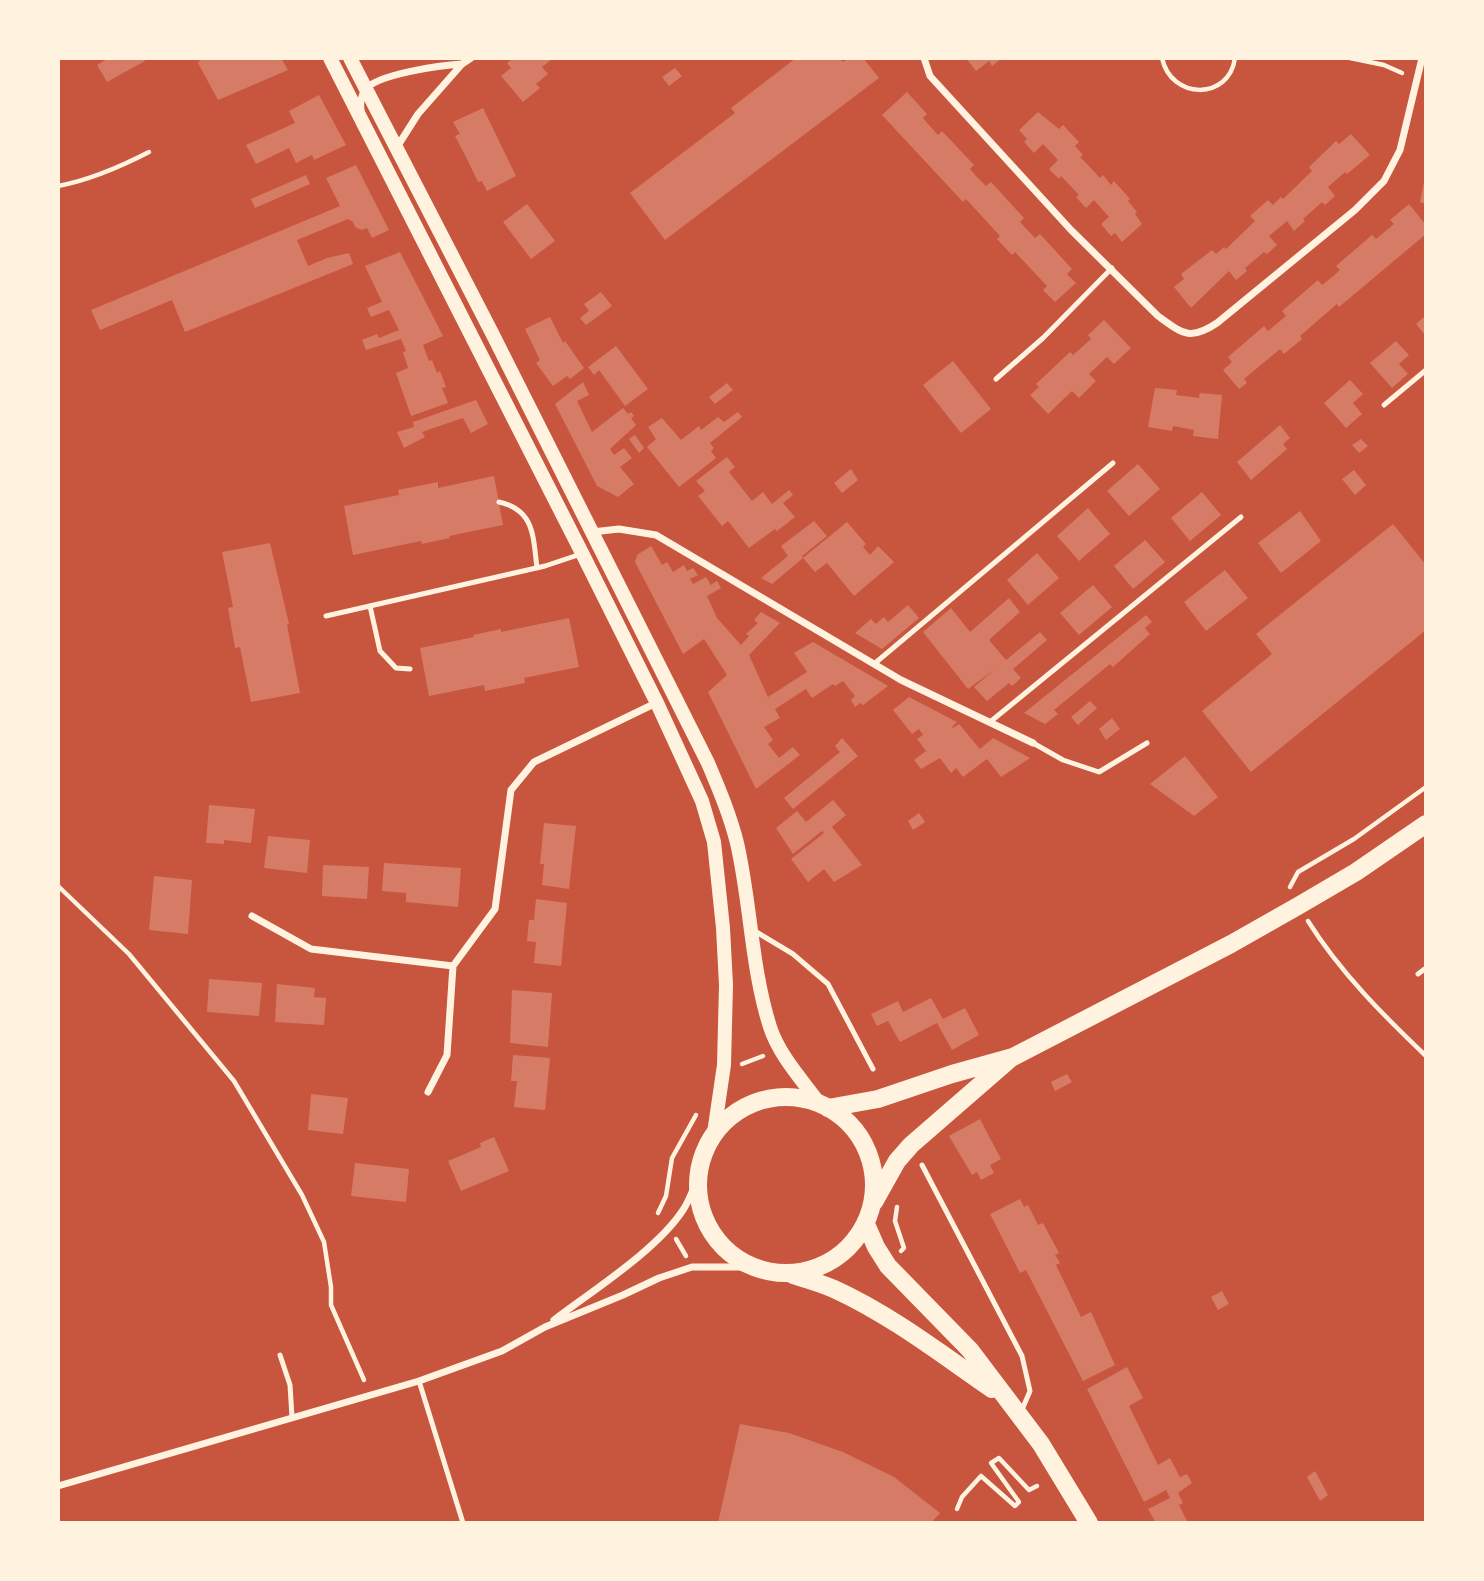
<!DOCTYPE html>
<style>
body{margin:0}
#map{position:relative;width:1484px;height:1581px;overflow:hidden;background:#c8553d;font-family:"Nunito Sans",sans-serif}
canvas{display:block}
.frame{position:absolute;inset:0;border:60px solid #fff3e0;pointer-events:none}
</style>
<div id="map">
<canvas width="1484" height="1581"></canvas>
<div class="frame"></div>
</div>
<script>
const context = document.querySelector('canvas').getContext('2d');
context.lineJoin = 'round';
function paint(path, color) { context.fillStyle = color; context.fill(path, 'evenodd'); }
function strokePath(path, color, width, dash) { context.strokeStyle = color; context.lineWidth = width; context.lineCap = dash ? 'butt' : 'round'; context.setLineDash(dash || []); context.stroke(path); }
const building = new Path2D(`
 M109 58H143L145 61 107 82 97 65Z
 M202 58H281L288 70 218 100 198 63Z
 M513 58H553L542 67 548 74 536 84 540 88 523 102 501 76 511 68 507 63Z
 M796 58H839L843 62 849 58H863L879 78 665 240 630 193 735 113 731 108Z
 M966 58H1002L992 66 989 61 976 71Z
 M675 68 682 76 669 86 662 77Z
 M907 92 927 114 923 118 928 124 938 135 942 131 974 165 970 169 976 176 986 186 991 182 1024 218 1020 222 1035 238 1040 234 1072 269 1067 274 1076 283 1055 302 1043 290 1047 286 1015 252 1012 255 997 239 1000 236 966 199 963 202 882 115Z
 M319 95 346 145 314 160 312 155 296 163 289 148 256 164 246 145 295 123 289 111Z
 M483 108 516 176 487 191 482 181 478 182 467 159 455 136 460 134 453 122Z
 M1038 112 1059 129 1063 125 1079 142 1075 146 1083 155 1080 157 1088 165 1100 178 1103 175 1111 185 1114 181 1130 199 1128 201 1137 212 1135 214 1142 224 1122 242 1115 233 1111 236 1101 224 1109 217 1094 200 1086 208 1076 197 1079 195 1061 176 1059 179 1049 169 1058 160 1043 144 1034 153 1024 142 1027 139 1019 130Z
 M1351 134 1370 155 1347 174 1345 172 1328 187 1335 196 1325 205 1322 202 1303 219 1305 221 1294 231 1287 221 1269 236 1277 245 1267 254 1264 252 1245 268 1247 271 1236 280 1229 271 1191 308 1174 287 1184 279 1181 274 1212 250 1216 254 1224 247 1226 249 1255 221 1250 216 1268 200 1273 205 1281 197 1283 199 1312 171 1309 167 1336 141 1339 144Z
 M356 165 389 230 372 238 367 228 362 230 355 227 353 222 348 219 297 240 308 266 327 258 349 253 353 264 185 332 172 300 100 330 91 310 340 206 326 178Z
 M306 175 310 184 255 208 251 199Z
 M1425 177H1426V204L1420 202Z
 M527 204 555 241 531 259 503 222Z
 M1409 204 1426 225V234L1339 307 1337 304 1300 336 1302 339 1284 354 1280 349 1244 379 1247 383 1239 389 1223 370 1232 362 1228 357 1264 326 1268 331 1286 316 1282 311 1318 280 1322 285 1331 278 1340 270 1336 266 1372 235 1376 239 1394 224 1390 220Z
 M400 252 443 336 423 345 429 361 432 360 437 373 440 371 446 387 442 388 448 403 411 416 396 373 408 368 403 352 406 351 401 339 366 350 362 340 377 334 379 338 399 330 389 310 371 317 367 308 382 302 365 266Z
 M601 292 612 306 586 325 580 318 589 311 584 304Z
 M1426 315V336L1416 324Z
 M550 317 563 343 565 341 584 368 570 379 567 376 553 386 536 363 540 360 525 329Z
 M1104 320 1131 348 1114 364 1107 357 1089 374 1096 381 1079 398 1072 391 1048 414 1030 395 1039 387 1036 384 1070 352 1073 355 1091 339 1088 335Z
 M1396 341 1409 355 1399 364 1408 374 1392 388 1370 363Z
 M616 346 648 389 625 406 599 370 594 375 588 367Z
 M953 361 991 409 961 433 923 385Z
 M1350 380 1363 394 1353 403 1362 414 1346 428 1324 403Z
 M583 382 589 395 577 401 592 432 623 408 628 414 631 412 634 416 631 418 636 425 610 449 614 455 624 448 632 458 620 467 634 484 618 497 597 486 555 404Z
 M727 383 733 390 715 404 709 397Z
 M1155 388 1177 390 1176 395 1199 398 1200 393 1222 395 1218 439 1193 436 1194 430 1173 426 1172 431 1148 427Z
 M476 400 488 424 471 433 463 418 422 432 425 437 404 448 397 432 414 427 413 422Z
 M738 412 742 417 710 443 714 448 711 451 716 458 679 487 647 447 656 439 648 427 662 418 681 440 699 426 701 430 718 417 724 422Z
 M1280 425 1290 438 1283 444 1287 449 1251 480 1237 462Z
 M635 435 644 448 639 453 629 439Z
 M1361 439 1368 446 1359 453 1352 445Z
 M727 457 735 467 729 472 752 501 763 492 772 504 789 490 793 495 783 503 795 517 777 531 775 529 749 548 728 521 722 526 698 496 705 491 696 481Z
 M1138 464 1160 489 1129 516 1107 491Z
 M851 469 858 480 842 493 834 483Z
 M1354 470 1366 485 1355 495 1342 479Z
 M494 476 503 525 449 536 450 538 422 544 421 541 353 555 344 506 399 495 398 490 438 482V488Z
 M1202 492 1221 515 1190 541 1171 518Z
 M1088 508 1110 534 1079 561 1057 536Z
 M1300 511 1321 541 1281 573 1258 543Z
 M814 521 827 536 802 556 803 558 847 522 866 544 863 547 870 555 878 546 894 562 854 596 827 563 815 572 803 558 772 584 761 578 788 556 781 546Z
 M1393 524 1426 565V630L1251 772 1202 711 1272 654 1256 634Z
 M1145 540 1165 562 1133 589 1114 566Z
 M270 543 289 624 287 625 300 693 251 702 240 647 235 648 228 608 233 607 222 552Z
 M651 546 662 565 667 562 673 572 684 565 687 571 693 568 698 575 690 579 693 584 706 577 711 585 717 581 721 588 707 596 717 618 741 645 749 636 746 634 758 623 754 620 761 612 780 623 749 655 768 697 807 672 794 653 813 642 888 686 863 705 860 703 855 707 851 700 855 696 843 681 835 686 833 684 812 698 806 689 775 709 780 718 764 727 773 740 768 744 779 758 793 747 800 755 756 789 708 692 727 675 704 639 683 654 635 562 637 555Z
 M1037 553 1059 578 1028 605 1007 580Z
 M1225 570 1248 598 1206 631 1184 602Z
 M1093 585 1112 607 1079 635 1060 613Z
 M1009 598 1020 612 989 640 1006 660 1040 632 1047 640 1013 669 1021 678 1012 686 1009 683 987 701 974 687 994 670 968 689 923 632 951 608 970 632Z
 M908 605 919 618 882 649 855 633 871 619 876 624 884 617 888 622Z
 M1146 615 1152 622 1145 628 1150 634 1113 667 1110 664 1054 710 1058 714 1045 724 1024 713Z
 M569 618 579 667 524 678 525 683 485 691 484 685 429 696 420 648 474 637 473 635 501 629V632Z
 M909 697 957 722 952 727 953 728 959 724 980 749 993 738 1030 758 1001 777 987 759 963 777 956 768 951 773 940 758 921 769 914 760 926 751 917 739 923 735 919 729 912 734 893 710Z
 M1090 701 1097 708 1078 725 1071 717Z
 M1112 718 1120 729 1106 740 1099 729Z
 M842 738 858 756 793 809 784 798 840 752 835 746Z
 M1185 756 1218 797 1194 816 1150 784Z
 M833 800 846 815 832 827 862 865 834 882 824 869 808 882 791 859 824 833 822 831 793 854 776 828 797 811 806 822Z
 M209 805 255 809 251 843 224 840V844L206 843Z
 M919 813 925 822 913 830 908 821Z
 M544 823 576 826 569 889 542 885 544 864H540Z
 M268 836 310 840 307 873 264 868Z
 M384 863 461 868 458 907 406 902V893L382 891Z
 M323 865 369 867 367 899 322 896Z
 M154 876 192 880 188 934 149 930Z
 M536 899 567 903 561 966 534 963 536 942 527 941 529 920H534Z
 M209 979 262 983 259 1016 207 1012Z
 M277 984 315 988 314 997 326 998 324 1025 275 1022Z
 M512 990 552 993 548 1047 510 1043Z
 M931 998 943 1019 965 1008 979 1035 952 1050 937 1023 900 1042 888 1021 877 1026 871 1014 898 1001 903 1012Z
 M513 1055 550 1058 545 1110 514 1107 517 1081H511Z
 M1067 1074 1072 1082 1055 1091 1051 1082Z
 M311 1094 348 1098 343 1134 308 1130Z
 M980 1119 1001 1159 990 1165 994 1173 981 1180 977 1172 972 1175 949 1136Z
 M494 1137 509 1171 461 1191 448 1161 481 1147 480 1143Z
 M355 1163 409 1169 406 1202 351 1196Z
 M1020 1199 1024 1207 1028 1205 1038 1225 1043 1223 1059 1253 1055 1255 1060 1263 1056 1265 1081 1317 1091 1312 1115 1365 1083 1381 1026 1270 1020 1273 990 1214Z
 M1222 1291 1229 1304 1218 1310 1211 1297Z
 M1127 1367 1143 1398 1129 1406 1158 1465 1170 1458 1180 1477 1187 1474 1192 1483 1178 1493 1183 1503 1179 1505 1188 1523H1156L1148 1509 1170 1498 1166 1490 1144 1502 1087 1389Z
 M740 1424 789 1433 843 1452 894 1477 940 1513 931 1523H718Z
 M1315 1471 1328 1495 1320 1501 1307 1477Z`);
const path = new Path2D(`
 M1162 58C1171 100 1229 101 1235 58
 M1350 58 1384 65 1402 73
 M58 186C90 180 120 167 149 152
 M58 886 129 954 234 1081 302 1195 324 1242 331 1287V1305L364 1380
 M1290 887 1298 872 1354 839 1426 787
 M1308 921C1340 972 1383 1015 1426 1056
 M742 1064 763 1056
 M897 1207 895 1221 904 1248 901 1251
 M658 1213 666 1196 672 1158 696 1115
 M676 1239 686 1256
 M957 1509 962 1497 981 1476 1015 1506 1019 1502 991 1463 999 1458 1029 1490 1037 1486`);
const service = new Path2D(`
 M996 379 1043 338 1112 268
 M1384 405 1426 370
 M499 502C535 510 533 537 537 568
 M370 606 380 651 396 668 410 669
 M326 616 545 566 581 554
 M874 664 1113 463
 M990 722 1241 517
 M1033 743 1063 760 1099 772 1147 743
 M753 930 793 954 828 984 873 1069
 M1418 974 1426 968
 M922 1165 1022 1356 1030 1391 1021 1412
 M280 1355 290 1385 292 1417
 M419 1381 463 1523`);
const minor = new Path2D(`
 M924 58 930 76 1071 230 1158 316C1183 334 1190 341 1217 323L1355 210 1384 181 1400 150 1422 58
 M361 111C360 104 361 96 365 90 376 74 443 65 462 64
 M397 147 418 114 462 64 471 58
 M592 532 619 529 656 535 901 680 1033 743
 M252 916 311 949 453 966
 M428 1092 447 1055 453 966 495 909 511 790 534 762 656 703
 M554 1320C592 1291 657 1250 683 1210 689 1201 693 1190 697 1180
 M58 1486 419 1381 502 1351 545 1327 623 1295 659 1278 692 1267H753`);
const secondary = new Path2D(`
 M330 58 582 553 657 703 702 801 714 842 723 928 726 985 724 1065 714 1133
 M350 58 492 333 708 763C719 789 730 815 737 843 751 904 751 967 770 1027 779 1055 802 1080 819 1103`);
const primary = new Path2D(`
 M698 1185a88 88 0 1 1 176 0a88 88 0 1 1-176 0Z
 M828 1108 878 1099 952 1074 1013 1057 1231 944 1298 906 1356 872 1426 824
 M874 1202 897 1161 911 1145 1010 1059
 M866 1224 876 1247 888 1266 970 1350 1041 1444 1089 1523
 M793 1275C806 1279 821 1283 834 1289 891 1315 941 1354 992 1389`);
paint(building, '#d67c66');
strokePath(path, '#fff3e0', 4.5);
strokePath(service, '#fff3e0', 5);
strokePath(minor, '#fff3e0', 7);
strokePath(secondary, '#fff3e0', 14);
strokePath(primary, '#fff3e0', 18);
</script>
